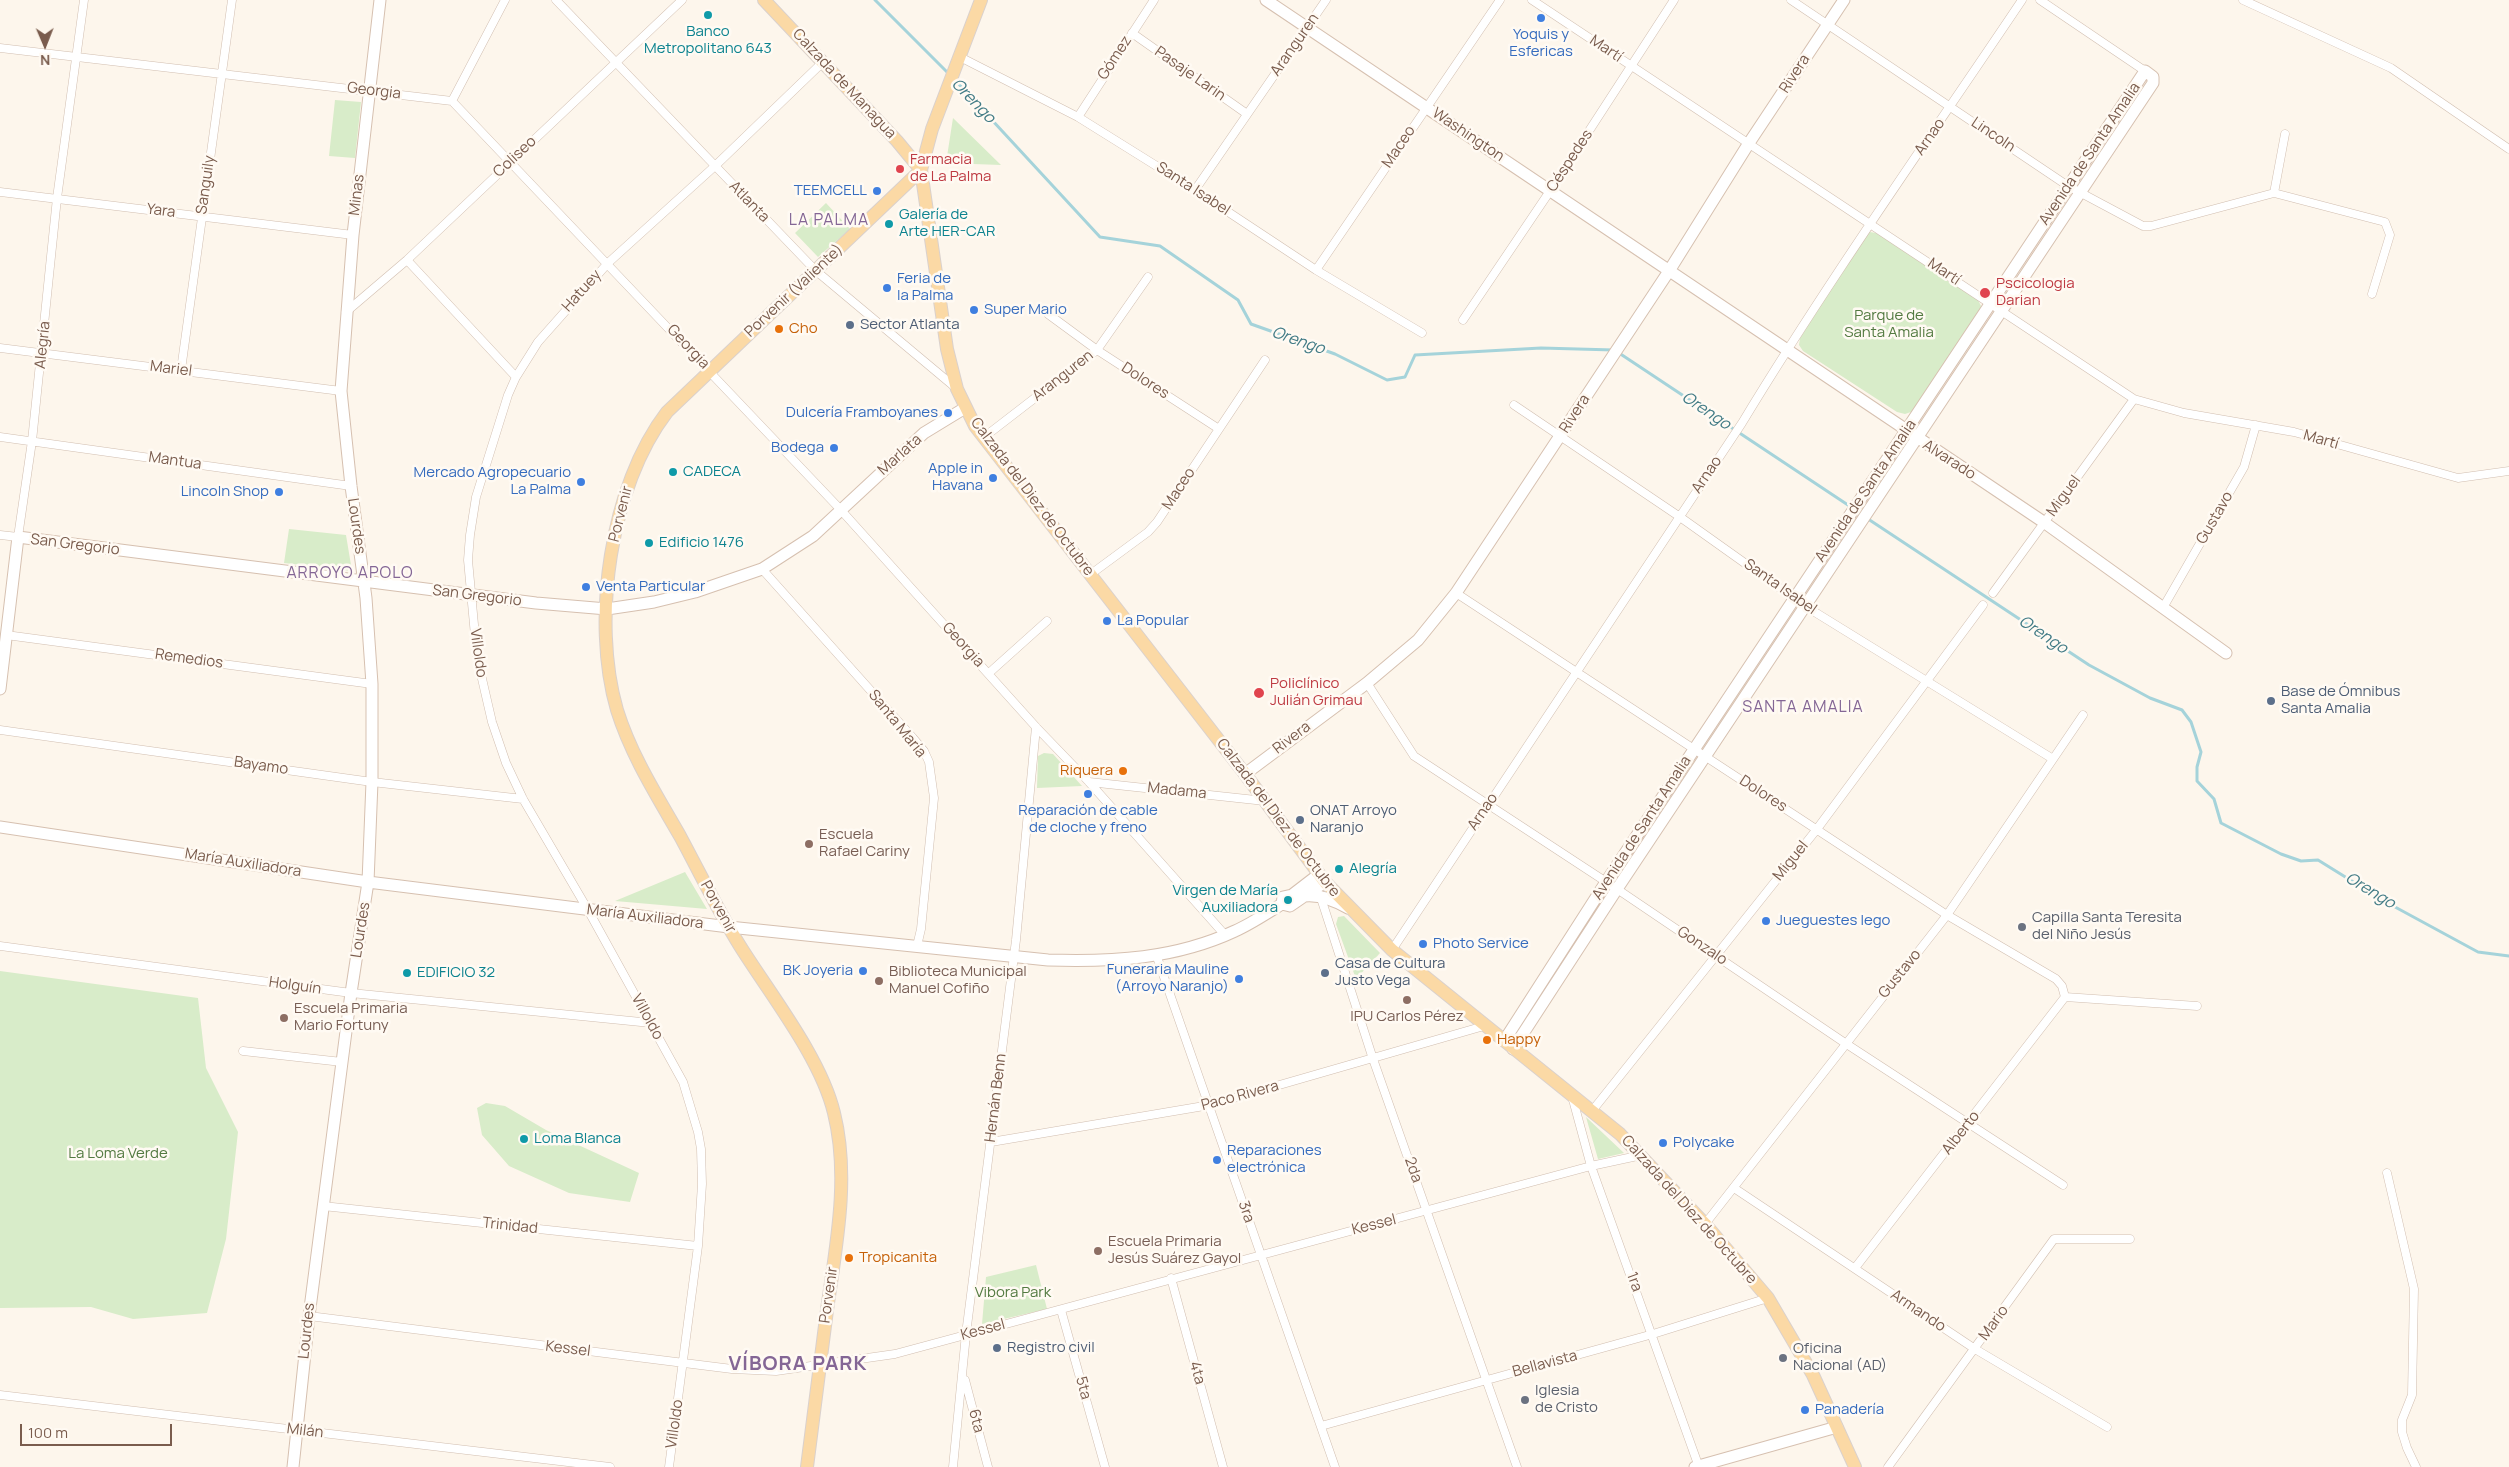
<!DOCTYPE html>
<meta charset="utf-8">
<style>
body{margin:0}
#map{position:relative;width:2509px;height:1467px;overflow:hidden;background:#fdf6ec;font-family:Manrope,sans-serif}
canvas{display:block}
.north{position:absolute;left:20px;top:20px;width:50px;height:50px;-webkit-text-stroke:4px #fffaf3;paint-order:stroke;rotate:179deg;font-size:14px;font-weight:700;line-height:20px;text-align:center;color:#7a5c4d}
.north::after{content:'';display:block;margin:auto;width:18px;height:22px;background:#7a5c4d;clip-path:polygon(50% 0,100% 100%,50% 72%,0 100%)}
.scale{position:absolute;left:20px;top:1424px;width:152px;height:22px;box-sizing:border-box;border:2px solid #7a5c4d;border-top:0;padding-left:6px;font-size:15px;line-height:18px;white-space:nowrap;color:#7a5c4d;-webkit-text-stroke:4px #fffaf3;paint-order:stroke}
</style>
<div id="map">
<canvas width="2509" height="1467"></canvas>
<div class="north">N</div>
<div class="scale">100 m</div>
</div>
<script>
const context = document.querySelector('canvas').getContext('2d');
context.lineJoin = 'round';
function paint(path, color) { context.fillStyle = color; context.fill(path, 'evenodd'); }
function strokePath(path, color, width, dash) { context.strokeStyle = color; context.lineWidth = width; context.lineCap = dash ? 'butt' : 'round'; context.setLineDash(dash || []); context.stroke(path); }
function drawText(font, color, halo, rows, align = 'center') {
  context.font = font + ' Manrope,sans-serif'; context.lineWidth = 5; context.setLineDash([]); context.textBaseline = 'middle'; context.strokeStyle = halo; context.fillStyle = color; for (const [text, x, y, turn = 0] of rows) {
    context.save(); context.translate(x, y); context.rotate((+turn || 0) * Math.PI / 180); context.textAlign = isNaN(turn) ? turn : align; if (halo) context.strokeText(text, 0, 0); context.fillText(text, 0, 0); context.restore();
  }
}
const green = new Path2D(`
 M335 100 361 102 355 158 329 156Z
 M953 118 1001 165 946 163Z
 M826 203 850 229 818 257 795 233Z
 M1870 232 1881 234 1977 298 1981 306 1980 311 1914 411 1905 414 1897 412 1803 351 1799 345 1800 338 1864 236Z
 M289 529 346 535 352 571 284 563Z
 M1044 753 1053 754 1082 786 1037 788 1038 756Z
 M685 872 707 909 615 901Z
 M1344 916 1380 953 1356 979 1336 924 1338 917Z
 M0 971 198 998 206 1068 238 1132 226 1239 207 1313 133 1319 91 1307 0 1308Z
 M486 1103 505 1106 546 1130 639 1173 630 1202 569 1193 509 1166 482 1135 477 1108Z
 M1586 1117 1624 1153 1598 1159Z
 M1036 1265 1047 1309 982 1324 986 1277Z`);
const stream = new Path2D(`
 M875 0 949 74
 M955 80 1100 237 1160 246 1238 300 1251 324 1335 354 1387 380 1405 377 1415 355 1541 348 1614 350
 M1619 353 1851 507
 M1856 511 2089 665 2150 698 2182 710 2191 722 2201 752 2197 767V781L2214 799 2221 823 2281 854 2301 861 2318 860 2384 901 2478 952 2509 956`);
const street = new Path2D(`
 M556 0 815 270 956 388
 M1532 0 2134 399 2184 413 2294 432 2458 478 2509 471
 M1791 0 2068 186 2143 226H2151L2274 193 2385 222 2390 235 2372 294
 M2040 0 2145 71
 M2243 0 2391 68 2509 149
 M1132 33 1247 114
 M0 48 452 101 840 509 1036 727 1089 782 1225 935
 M958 56 1078 117 1195 190 1316 270 1422 333
 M452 101 505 0
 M1078 117 1154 0
 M1195 190 1326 0
 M0 192 353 235
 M2274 193 2285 134
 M407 260 516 377
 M1316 270 1500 0
 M346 312 407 260 682 0
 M1048 314 1097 350 1219 429
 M1463 320 1550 191 1674 0
 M0 348 341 391
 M181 370 232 0
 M1514 405 1680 517 1805 606 2053 759
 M0 437 351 486
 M983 438 1097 350 1148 277
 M0 535 18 537 32 441 57 198 84 0
 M762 569 913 738 924 751 929 762 934 798 921 929 917 946
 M1091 574 1148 532 1157 522 1265 360
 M1456 593 1947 915 2056 979 2062 986 2065 997
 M1993 593 2134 399
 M2164 606 2244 467 2256 425
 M6 635 372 684
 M989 673 1047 621
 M1367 683 1414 756 1617 889 1845 1043 2063 1185
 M0 730 372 782 523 799
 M1089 782 1265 801
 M1320 895 1373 1059 1517 1467
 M0 946 351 993 651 1023
 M1392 950 1742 423C1830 278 1928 140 2022 0
 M1157 957 1335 1467
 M2065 997 2197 1006
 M243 1051 342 1062
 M1572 1096 1591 1166 1699 1467
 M1592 1111 1817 829 1983 605
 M991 1142 1210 1105 1484 1026
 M2387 1173 2414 1289 2412 1395 2402 1420V1432L2407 1448 2416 1467
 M1734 1188 1975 1349 2107 1427
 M323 1206 698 1246
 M1705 1224 1947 915 2083 715
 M1855 1268 2065 997
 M1171 1278 1223 1467
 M1061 1310 1105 1467
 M309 1316 732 1369 776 1371 895 1354 1591 1166 1642 1155
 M965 1380 988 1467
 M0 1395 610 1467
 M1321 1426 1653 1334 1768 1298
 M669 1467 698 1246 702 1184 701 1149 698 1132 683 1082 588 910 523 799 506 763 492 722 477 657 468 560 470 535 476 497 508 395 516 377 538 342 608 263 715 166 824 61
 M953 1467 966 1334 1016 940 1036 727
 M1888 1467 2054 1239H2130`);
const secondary = new Path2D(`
 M1266 0 2045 523 2226 653
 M0 689 18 537 536 603 607 609 654 602 695 592 762 569 813 536 924 433 965 408
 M1245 774 1367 683 1418 640 1456 593 1669 271 1749 143 1844 0
 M0 827 368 882 729 927 1048 960C1113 962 1175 959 1235 931 1251 924 1267 913 1282 904L1290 906 1325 882
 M1304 896C1320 894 1334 900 1348 908
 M1282 904 1283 897 1292 895 1318 875
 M1504 1041 1606 882 2145 71 2153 77V83L1617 889 1513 1049
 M293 1467 309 1316 351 993 368 882 372 782V684L366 598 351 486 341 391 353 235 380 0
 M1695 1467 1837 1427`);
const primary = new Path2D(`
 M764 0 897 141 921 170
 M981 0 932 129 921 170 947 349 957 389 975 426 1245 774 1325 882 1392 950 1620 1134 1705 1224 1768 1298 1813 1375 1855 1467
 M807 1467C814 1415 820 1362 827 1310 836 1246 850 1177 834 1113 821 1058 770 994 740 946 718 911 700 873 680 836 657 796 631 755 617 710 591 621 610 486 667 412L921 170`);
const markers = [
 [708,15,5,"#0f9aa8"],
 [1541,18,5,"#3f7fe0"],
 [900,169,5,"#e0444e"],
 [877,191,5,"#3f7fe0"],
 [889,224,5,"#0f9aa8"],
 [887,288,5,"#3f7fe0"],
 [1985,293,6,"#e0444e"],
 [974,310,5,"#3f7fe0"],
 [850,325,5,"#5c6f8a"],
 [779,329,5,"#e8710a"],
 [948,413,5,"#3f7fe0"],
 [834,448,5,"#3f7fe0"],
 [673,472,5,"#0f9aa8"],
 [993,478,5,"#3f7fe0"],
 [581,482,5,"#3f7fe0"],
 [279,492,5,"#3f7fe0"],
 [649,543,5,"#0f9aa8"],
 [586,587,5,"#3f7fe0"],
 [1107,621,5,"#3f7fe0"],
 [1259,693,6,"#e0444e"],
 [2271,701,5,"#5c6f8a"],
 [1123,771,5,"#e8710a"],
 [1088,794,5,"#3f7fe0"],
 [1300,820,5,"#5c6f8a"],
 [809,844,5,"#8d6e63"],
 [1339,869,5,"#0f9aa8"],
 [1288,900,5,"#0f9aa8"],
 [1766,921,5,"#3f7fe0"],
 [2022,927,5,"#6b7280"],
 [1423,944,5,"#3f7fe0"],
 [863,971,5,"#3f7fe0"],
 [407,973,5,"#0f9aa8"],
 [1325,973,5,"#5c6f8a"],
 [1239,979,5,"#3f7fe0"],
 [879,981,5,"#8d6e63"],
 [1407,1000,5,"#8d6e63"],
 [284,1018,5,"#8d6e63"],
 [1487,1040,5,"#e8710a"],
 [524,1139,5,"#0f9aa8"],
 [1663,1143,5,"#3f7fe0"],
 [1217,1160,5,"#3f7fe0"],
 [1098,1251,5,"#8d6e63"],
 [849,1258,5,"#e8710a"],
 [997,1348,5,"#5c6f8a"],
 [1783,1358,5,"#6b7280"],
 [1525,1400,5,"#6b7280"],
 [1805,1410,5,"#3f7fe0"]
];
const cultureNames = [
 ["Banco",708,32,"center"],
 ["Metropolitano 643",708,49,"center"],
 ["Galería de",899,215],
 ["Arte HER-CAR",899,232],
 ["CADECA",683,472],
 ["Edificio 1476",659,543],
 ["Alegría",1349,869],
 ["Virgen de María",1278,891,"right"],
 ["Auxiliadora",1278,908,"right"],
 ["EDIFICIO 32",417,973],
 ["Loma Blanca",534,1139]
];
const shopNames = [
 ["Yoquis y",1541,35,"center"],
 ["Esfericas",1541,52,"center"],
 ["TEEMCELL",867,191,"right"],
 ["Feria de",897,279],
 ["la Palma",897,296],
 ["Super Mario",984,310],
 ["Dulcería Framboyanes",938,413,"right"],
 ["Bodega",824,448,"right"],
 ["Apple in",983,469,"right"],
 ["Havana",983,486,"right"],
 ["Mercado Agropecuario",571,473,"right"],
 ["La Palma",571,490,"right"],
 ["Lincoln Shop",269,492,"right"],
 ["Venta Particular",596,587],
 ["La Popular",1117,621],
 ["Reparación de cable",1088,811,"center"],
 ["de cloche y freno",1088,828,"center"],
 ["Jueguestes lego",1776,921],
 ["Photo Service",1433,944],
 ["Funeraria Mauline",1229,970,"right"],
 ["(Arroyo Naranjo)",1229,987,"right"],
 ["BK Joyeria",853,971,"right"],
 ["Polycake",1673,1143],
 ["Reparaciones",1227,1151],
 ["electrónica",1227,1168],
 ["Panadería",1815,1410]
];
const streetNames = [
 ["Aranguren",1295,45,-55],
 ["Martí",1606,49,34],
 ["Gómez",1115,58,-57],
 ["Pasaje Larin",1190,74,35],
 ["Rivera",1795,74,-57],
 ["Calzada de Managua",844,84,47],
 ["Georgia",374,91,7],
 ["Washington",1468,135,34],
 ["Lincoln",1993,135,34],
 ["Arnao",1930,137,-55],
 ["Maceo",1399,147,-56],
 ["Avenida de Santa Amalia",2090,154,-56],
 ["Coliseo",515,157,-43],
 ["Céspedes",1570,161,-57],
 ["Sanguily",206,185,-82],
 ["Santa Isabel",1193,189,33],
 ["Minas",357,195,-83],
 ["Atlanta",749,202,46],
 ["Yara",161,211,7],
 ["Martí",1944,272,34],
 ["Hatuey",582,291,-48],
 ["Porvenir (Valiente)",794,291,-43],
 ["Alegría",43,345,-84],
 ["Georgia",688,347,47],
 ["Mariel",171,369,7],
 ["Aranguren",1063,376,-38],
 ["Dolores",1145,381,33],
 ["Rivera",1575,414,-57],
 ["Martí",2321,440,16],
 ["Marlata",900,455,-42],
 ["Alvarado",1949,460,33],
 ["Mantua",175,461,8],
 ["Arnao",1707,475,-56],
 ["Maceo",1179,489,-57],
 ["Avenida de Santa Amalia",1866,491,-56],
 ["Miguel",2064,496,-54],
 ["Calzada del Diez de Octubre",1032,497,53],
 ["Porvenir",621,514,-76],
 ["Gustavo",2215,518,-60],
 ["Lourdes",356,526,82],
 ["San Gregorio",75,545,7],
 ["Santa Isabel",1780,587,35],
 ["San Gregorio",477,596,7],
 ["Georgia",963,645,48],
 ["Villoldo",478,653,82],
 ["Remedios",189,659,8],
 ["Santa María",897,724,51],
 ["Rivera",1292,738,-37],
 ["Bayamo",261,766,8],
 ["Madama",1177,791,6],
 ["Dolores",1763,794,33],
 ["Arnao",1483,812,-56],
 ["Calzada del Diez de Octubre",1278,818,53],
 ["Avenida de Santa Amalia",1642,828,-57],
 ["Miguel",1791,861,-51],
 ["María Auxiliadora",243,863,9],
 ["Porvenir",718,907,61],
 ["María Auxiliadora",645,917,7],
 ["Lourdes",361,930,-81],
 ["Gonzalo",1702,946,34],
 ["Gustavo",1900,974,-51],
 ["Holguín",295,986,8],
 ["Villoldo",647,1017,61],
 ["Paco Rivera",1240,1096,-15],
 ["Hernán Benn",996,1098,-83],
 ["Alberto",1961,1133,-52],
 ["2da",1413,1170,70],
 ["Calzada del Diez de Octubre",1689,1210,48],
 ["3ra",1246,1212,71],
 ["Kessel",1374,1225,-14],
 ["Trinidad",510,1226,6],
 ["1ra",1634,1282,70],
 ["Porvenir",829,1295,-82],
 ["Armando",1918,1311,34],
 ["Mario",1994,1323,-54],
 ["Kessel",983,1330,-15],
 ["Lourdes",307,1331,-84],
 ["Kessel",568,1349,7],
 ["Bellavista",1545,1364,-15],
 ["4ta",1197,1373,74],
 ["5ta",1083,1388,75],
 ["6ta",976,1421,75],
 ["Villoldo",675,1424,-82],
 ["Milán",305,1431,7]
];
const healthNames = [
 ["Farmacia",910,160],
 ["de La Palma",910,177],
 ["Pscicologia",1996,284],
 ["Darian",1996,301],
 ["Policlínico",1270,684],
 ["Julián Grimau",1270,701]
];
const parkNames = [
 ["Parque de",1889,316],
 ["Santa Amalia",1889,333],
 ["La Loma Verde",118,1154],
 ["Vibora Park",1013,1293]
];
const serviceNames = [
 ["Sector Atlanta",860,325],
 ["Base de Ómnibus",2281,692],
 ["Santa Amalia",2281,709],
 ["ONAT Arroyo",1310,811],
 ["Naranjo",1310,828],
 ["Casa de Cultura",1335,964],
 ["Justo Vega",1335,981],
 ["Registro civil",1007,1348]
];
const foodNames = [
 ["Cho",789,329],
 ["Riquera",1113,771,"right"],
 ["Happy",1497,1040],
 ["Tropicanita",859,1258]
];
const educationNames = [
 ["Escuela",819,835],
 ["Rafael Cariny",819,852],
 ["Biblioteca Municipal",889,972],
 ["Manuel Cofiño",889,989],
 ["Escuela Primaria",294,1009],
 ["Mario Fortuny",294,1026],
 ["IPU Carlos Pérez",1407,1017,"center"],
 ["Escuela Primaria",1108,1242],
 ["Jesús Suárez Gayol",1108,1259]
];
const worshipNames = [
 ["Capilla Santa Teresita",2032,918],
 ["del Niño Jesús",2032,935],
 ["Oficina",1793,1349],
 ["Nacional (AD)",1793,1366],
 ["Iglesia",1535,1391],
 ["de Cristo",1535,1408]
];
const waterNames = [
 ["Orengo",973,101,46],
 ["Orengo",1298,341,19],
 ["Orengo",1706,411,34],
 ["Orengo",2043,635,34],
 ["Orengo",2370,891,31]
];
const neighbourhoodNames = [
 ["LA PALMA",829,221],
 ["ARROYO APOLO",350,574],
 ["SANTA AMALIA",1803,708]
];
const districtNames = [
 ["VÍBORA PARK",798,1364]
];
paint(green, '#d8ecc9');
strokePath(stream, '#a5d3da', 3);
strokePath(street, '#d1beb0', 9);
strokePath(secondary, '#d6c0b0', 13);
strokePath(primary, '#dad1cd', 14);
strokePath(street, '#fff', 8);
strokePath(secondary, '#fff', 11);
strokePath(primary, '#fbd9a5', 12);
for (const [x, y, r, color] of markers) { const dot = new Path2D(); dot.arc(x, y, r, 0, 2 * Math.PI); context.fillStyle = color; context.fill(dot); strokePath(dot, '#fffaf3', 2); }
drawText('15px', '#0d838f', '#fffaf3', cultureNames, 'left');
drawText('15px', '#366cbe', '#fffaf3', shopNames, 'left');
drawText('15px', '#7a5c4d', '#fffaf3', streetNames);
drawText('15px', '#be3a42', '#fffaf3', healthNames, 'left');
drawText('15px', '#537a41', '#fffaf3', parkNames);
drawText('15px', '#4e5e75', '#fffaf3', serviceNames, 'left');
drawText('15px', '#c56008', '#fffaf3', foodNames, 'left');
drawText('15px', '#785e54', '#fffaf3', educationNames, 'left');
drawText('15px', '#5b616d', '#fffaf3', worshipNames, 'left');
drawText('italic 16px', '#437c86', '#fffaf3', waterNames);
context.letterSpacing = '1px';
drawText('16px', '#846695', '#fffaf3', neighbourhoodNames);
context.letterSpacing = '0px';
context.letterSpacing = '1px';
drawText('bold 20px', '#846695', '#fffaf3', districtNames);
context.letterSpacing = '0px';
</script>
